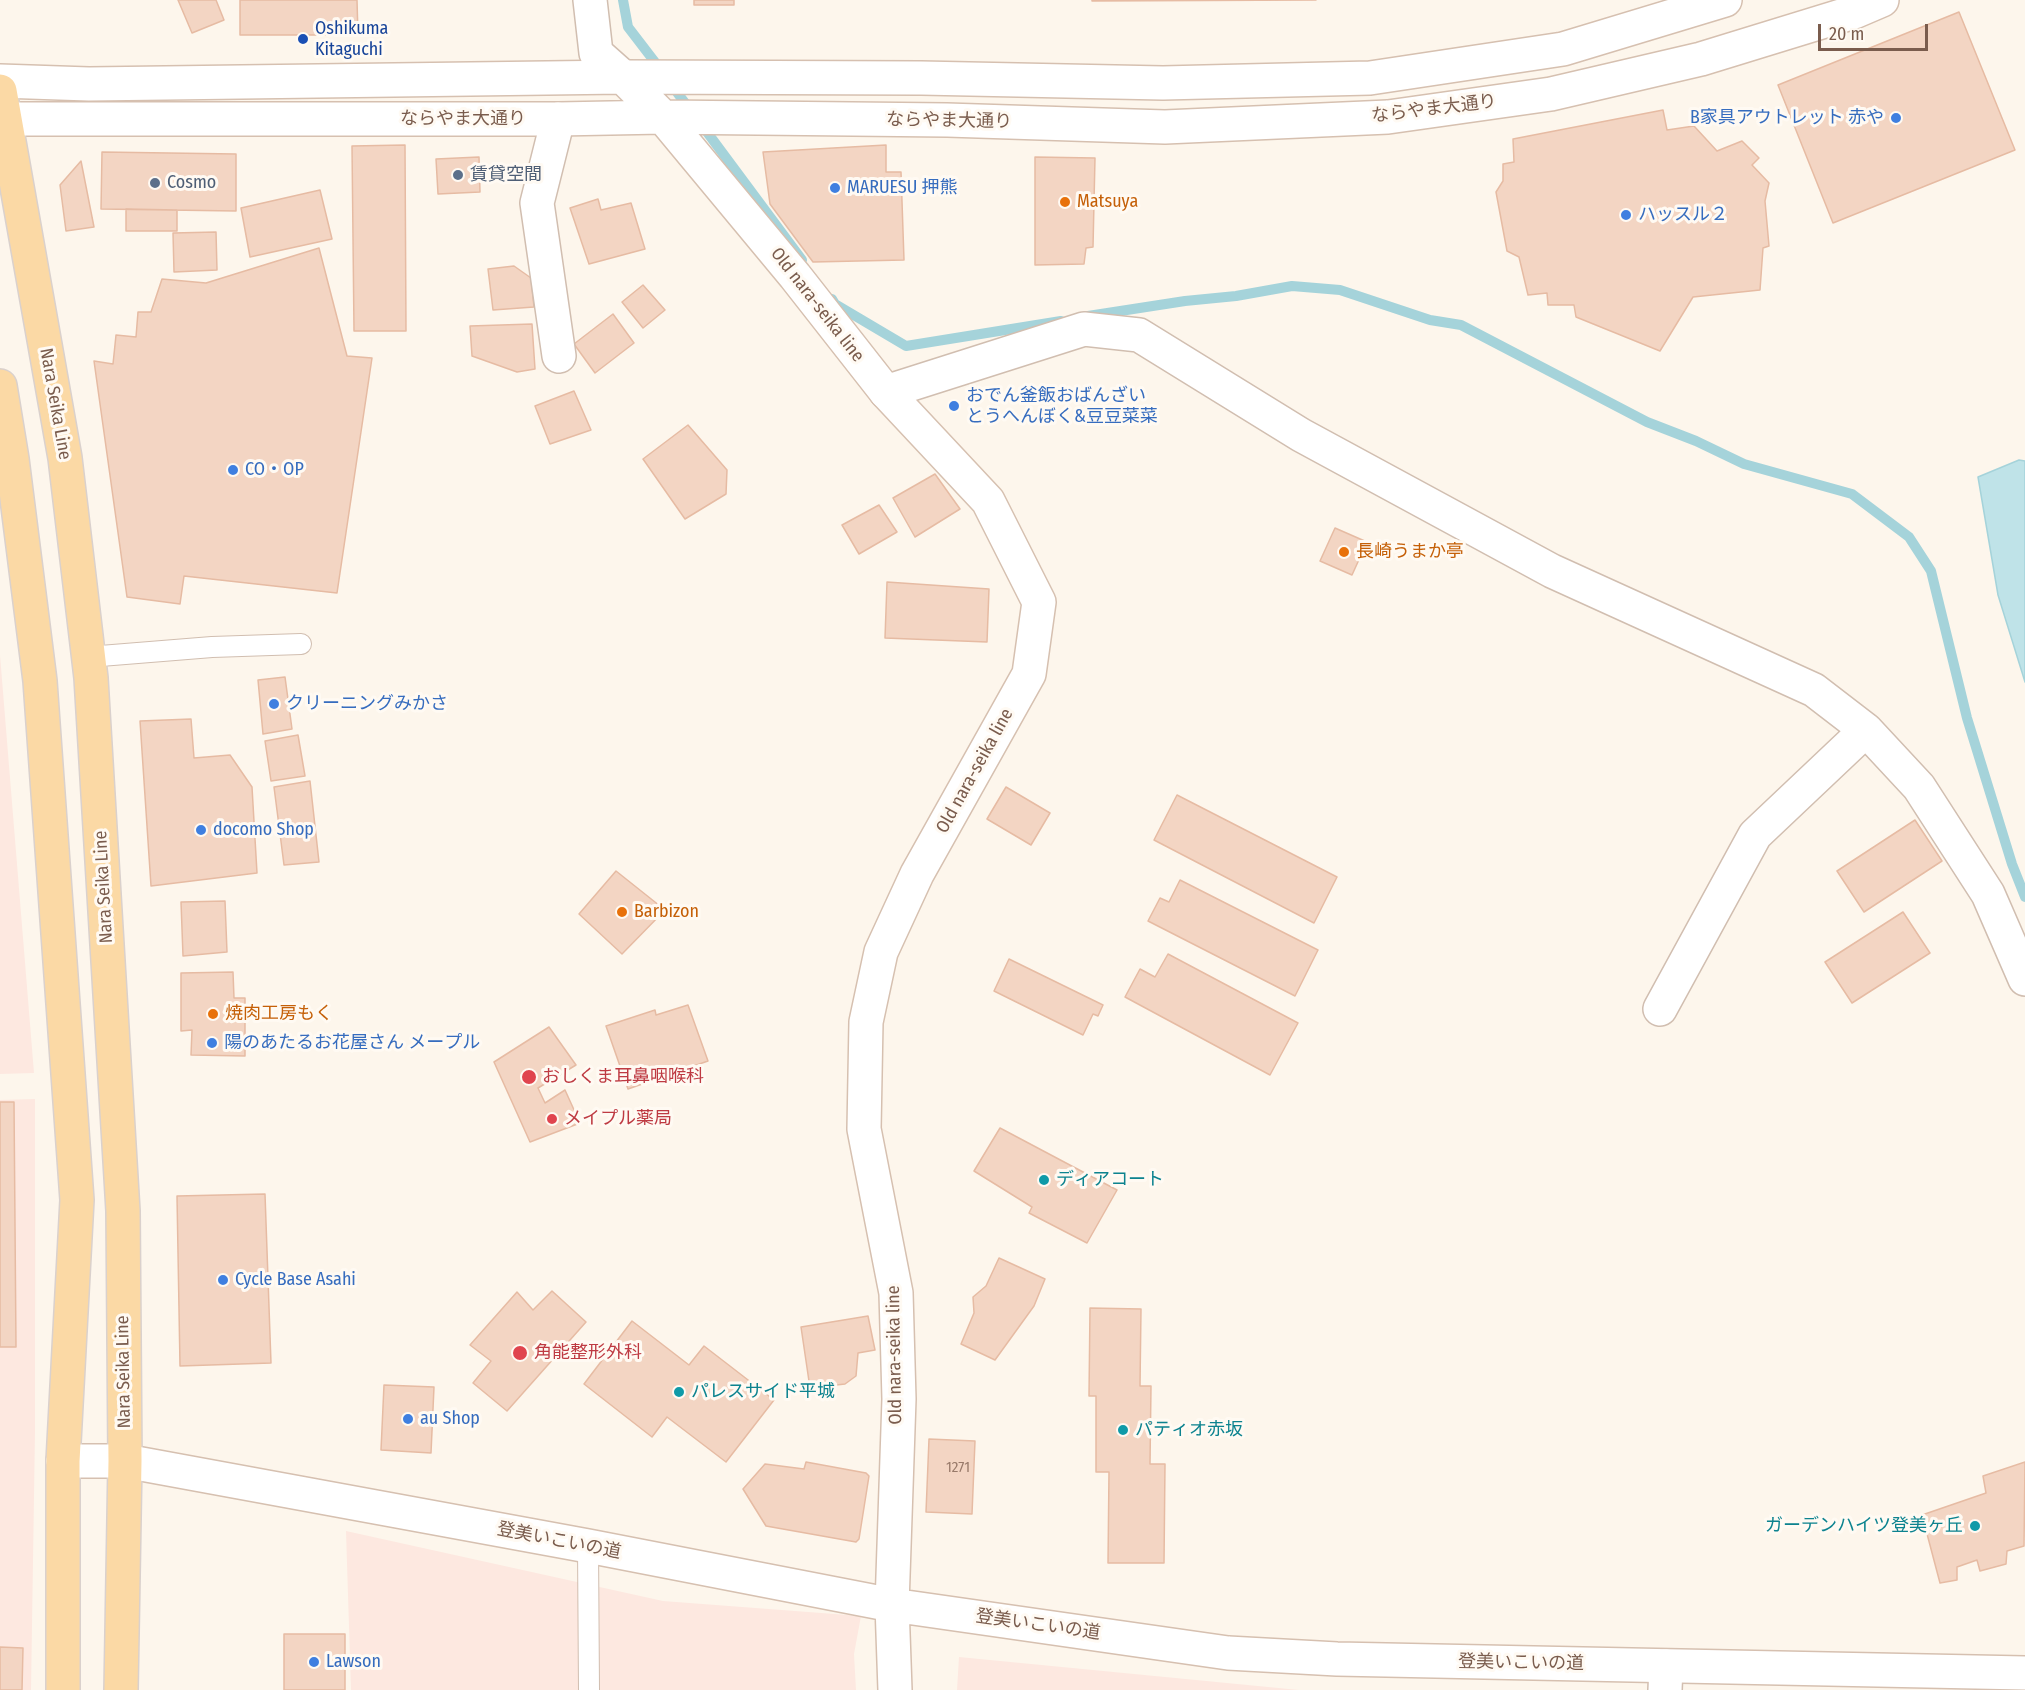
<!DOCTYPE html>
<meta charset="utf-8">
<style>
body{margin:0}
#map{position:relative;width:2025px;height:1690px;overflow:hidden;background:#fdf6ec;font-family:"Fira Sans Condensed",sans-serif}
canvas{display:block}
.scale{position:absolute;left:1818px;top:24px;width:110px;height:27px;box-sizing:border-box;border:3px solid #7a5c4d;border-top:0;padding-left:8px;font-size:18px;line-height:21px;white-space:nowrap;color:#7a5c4d;-webkit-text-stroke:4px #fffaf3;paint-order:stroke}
</style>
<div id="map">
<canvas width="2025" height="1690"></canvas>
<div class="scale">20 m</div>
</div>
<script>
const context = document.querySelector('canvas').getContext('2d');
context.lineJoin = 'round';
function paint(path, color) { context.fillStyle = color; context.fill(path, 'evenodd'); }
function strokePath(path, color, width, dash) { context.strokeStyle = color; context.lineWidth = width; context.lineCap = dash ? 'butt' : 'round'; context.setLineDash(dash || []); context.stroke(path); }
function drawText(font, color, halo, rows, align = 'center') {
  context.font = font + ' "Fira Sans Condensed","Noto Sans JP",sans-serif'; context.lineWidth = 6; context.setLineDash([]); context.textBaseline = 'middle'; context.strokeStyle = halo; context.fillStyle = color; for (const [text, x, y, turn = 0] of rows) {
    context.save(); context.translate(x, y); context.rotate((+turn || 0) * Math.PI / 180); context.textAlign = isNaN(turn) ? turn : align; if (halo) context.strokeText(text, 0, 0); context.fillText(text, 0, 0); context.restore();
  }
}
const commercial = new Path2D(`
 M0 655 34 1073 0 1074Z
 M35 1099V1432L31 1690H0V1100Z
 M346 1531 663 1601 861 1616 854 1654 856 1690H351Z
 M959 1657 1299 1690H957Z`);
const water = new Path2D(`
 M2019 460 2025 461V682L1998 595 1978 477Z`);
const stream = new Path2D(`
 M623 0 628 27 661 70
 M670 83 691 111
 M701 124 802 260
 M832 299 835 304 906 346 1061 321
 M1088 316 1185 301 1236 296 1292 286 1340 290 1430 320 1461 325 1647 422 1696 441 1744 464 1852 494 1909 537 1931 571 1967 718 2012 864 2025 897`);
const building = new Path2D(`
 M178 0H216L224 20 192 33Z
 M240 0H357L358 35H240Z
 M694 0H734V5H694Z
 M1092 0H1316L1092 1Z
 M1959 12 2015 150 1833 223 1778 85Z
 M1663 110 1667 130 1694 126 1717 151 1742 141 1759 158 1752 165 1769 183 1765 201 1769 246 1763 248 1760 290 1693 297 1660 351 1576 317 1574 305H1548L1547 293 1528 295 1519 257 1507 251 1496 192 1503 181V164L1514 162 1513 139Z
 M405 145 406 331H354L352 146Z
 M886 145V172H901L904 260 813 262 770 204 763 152Z
 M102 152 236 154V211L101 209Z
 M479 157 480 192 438 194 436 159Z
 M1035 157 1095 158 1093 247 1086 248 1084 264 1035 265Z
 M81 161 94 227 66 231 60 185Z
 M320 190 332 239 250 257 241 208Z
 M598 199 601 210 631 203 645 249 589 264 570 208Z
 M126 209 177 210V231H126Z
 M216 232 217 270 174 272 173 233Z
 M319 248 347 356 372 358 337 593 184 576 180 604 127 597 94 361 113 364 116 335 136 337 138 312H151L162 279 206 283Z
 M514 266 531 278 534 307 493 310 488 269Z
 M643 285 665 310 643 328 622 302Z
 M613 314 634 343 595 373 574 344Z
 M532 324 535 369 517 372 472 356 470 326Z
 M574 391 591 430 550 444 535 406Z
 M688 425 727 470 726 494 685 519 643 459Z
 M935 474 960 509 915 537 893 498Z
 M879 505 897 532 859 554 842 525Z
 M1335 528 1367 542 1352 575 1320 561Z
 M887 582 989 589 987 642 885 638Z
 M285 677 292 729 263 734 258 680Z
 M191 719 194 758 230 755 252 787 257 873 151 886 140 721Z
 M298 735 305 776 271 781 265 741Z
 M310 781 319 862 284 865 274 787Z
 M1006 787 1050 813 1031 845 987 819Z
 M1177 795 1337 877 1314 923 1154 840Z
 M1915 820 1942 861 1864 912 1837 871Z
 M616 871 665 910 622 954 579 914Z
 M1180 880 1318 950 1295 996 1148 921 1160 898 1169 902Z
 M225 901 227 952 183 956 181 902Z
 M1903 912 1930 953 1852 1003 1825 962Z
 M1168 954 1298 1023 1270 1075 1125 997 1140 969 1155 977Z
 M1009 959 1103 1005 1098 1016 1093 1014 1083 1035 994 991Z
 M233 972 234 998H245V1056L191 1055 192 1030 181 1031V973Z
 M688 1005 708 1061 628 1089 606 1026 655 1010 656 1015Z
 M549 1027 576 1065 538 1088 545 1103 565 1090 580 1123 530 1142 494 1062Z
 M0 1102H14L16 1347H0Z
 M1000 1128 1117 1190 1087 1243 1029 1213 1032 1207 974 1171Z
 M265 1194 271 1363 180 1366 177 1196Z
 M999 1258 1045 1279 1034 1306 995 1360 961 1344 974 1313 973 1297 986 1286Z
 M552 1291 586 1322 507 1411 473 1383 491 1361 470 1345 517 1292 533 1310Z
 M1090 1308 1141 1309 1140 1386H1151L1150 1464H1165L1164 1563H1108L1109 1472H1096V1396H1089Z
 M868 1316 875 1350 858 1353 856 1376 845 1384 810 1388 801 1327Z
 M632 1321 689 1365 704 1346 774 1400 726 1462 667 1417 652 1437 584 1384Z
 M384 1385 434 1387 431 1453 381 1450Z
 M929 1439 975 1441 972 1514 926 1512Z
 M806 1462 866 1473 869 1476 859 1539 856 1542 766 1526 743 1489 765 1464 804 1469Z
 M2025 1462 2024 1546 2007 1551 2006 1564 1980 1571 1977 1560 1957 1567V1580L1940 1583 1922 1515 1986 1493 1983 1476Z
 M284 1634H345V1690H284Z
 M0 1647 23 1648 22 1690H0Z`);
const lane = new Path2D(`
 M88 657 212 647 301 644
 M588 1546 589 1690`);
const street = new Path2D(`
 M590 0 596 53 623 77
 M558 119 537 203 559 356
 M886 392 1084 329 1139 335 1301 435 1552 571 1814 690 1866 730 1919 787 1988 894 2025 979
 M1660 1009 1755 835 1866 730
 M1665 1690 1666 1666`);
const secondary = new Path2D(`
 M623 77 663 117 795 276 886 392 988 501 1039 602 1029 674 917 874 881 952 866 1022 864 1129 896 1293 899 1399 892 1605 895 1690
 M0 81 89 84 623 77 921 78 1163 83 1370 78 1563 49 1725 0
 M0 119H558L663 117 947 120 1165 127 1388 117 1551 94 1701 59 1854 12 1882 0
 M63 1461H125L588 1546 892 1605 1228 1653 1337 1659 2025 1673`);
const primary = new Path2D(`
 M0 91 65 458 91 678 123 1211 125 1461 121 1690
 M0 386 12 459 40 681 77 1200 63 1461V1690`);
const markers = [
 [303,39,6,"#1a4fb4"],
 [1896,118,6,"#3f7fe0"],
 [458,175,6,"#5c6f8a"],
 [155,183,6,"#5c6f8a"],
 [835,188,6,"#3f7fe0"],
 [1065,202,6,"#e8710a"],
 [1626,215,6,"#3f7fe0"],
 [954,406,6,"#3f7fe0"],
 [233,470,6,"#3f7fe0"],
 [1344,552,6,"#e8710a"],
 [274,704,6,"#3f7fe0"],
 [201,830,6,"#3f7fe0"],
 [622,912,6,"#e8710a"],
 [213,1014,6,"#e8710a"],
 [212,1043,6,"#3f7fe0"],
 [529,1077,8,"#e0444e"],
 [552,1119,6,"#e0444e"],
 [1044,1180,6,"#0f9aa8"],
 [223,1280,6,"#3f7fe0"],
 [520,1353,8,"#e0444e"],
 [679,1392,6,"#0f9aa8"],
 [408,1419,6,"#3f7fe0"],
 [1123,1430,6,"#0f9aa8"],
 [1975,1526,6,"#0f9aa8"],
 [314,1662,6,"#3f7fe0"]
];
const numberNames = [
 ["1271",958,1468]
];
const transitNames = [
 ["Oshikuma",315,29],
 ["Kitaguchi",315,50]
];
const streetNames = [
 ["ならやま大通り",1434,109,-7],
 ["ならやま大通り",463,119],
 ["ならやま大通り",949,121,1],
 ["Old nara-seika line",817,305,52],
 ["Nara Seika Line",55,404,80],
 ["Old nara-seika line",975,771,-61],
 ["Nara Seika Line",104,887,-93],
 ["Old nara-seika line",895,1355,-91],
 ["Nara Seika Line",124,1372,-91],
 ["登美いこいの道",559,1541,11],
 ["登美いこいの道",1038,1625,8],
 ["登美いこいの道",1521,1663,1]
];
const shopNames = [
 ["B家具アウトレット 赤や",1884,118,"right"],
 ["MARUESU 押熊",847,188],
 ["ハッスル２",1638,215],
 ["おでん釜飯おばんざい",966,396],
 ["とうへんぼく&豆豆菜菜",966,417],
 ["CO・OP",245,470],
 ["クリーニングみかさ",286,704],
 ["docomo Shop",213,830],
 ["陽のあたるお花屋さん メープル",224,1043],
 ["Cycle Base Asahi",235,1280],
 ["au Shop",420,1419],
 ["Lawson",326,1662]
];
const serviceNames = [
 ["賃貸空間",470,175],
 ["Cosmo",167,183]
];
const foodNames = [
 ["Matsuya",1077,202],
 ["長崎うまか亭",1356,552],
 ["Barbizon",634,912],
 ["焼肉工房もく",225,1014]
];
const healthNames = [
 ["おしくま耳鼻咽喉科",542,1077],
 ["メイプル薬局",564,1119],
 ["角能整形外科",534,1353]
];
const cultureNames = [
 ["ディアコート",1056,1180],
 ["パレスサイド平城",691,1392],
 ["パティオ赤坂",1135,1430],
 ["ガーデンハイツ登美ヶ丘",1963,1526,"right"]
];
paint(commercial, '#fde8e0');
paint(water, '#bfe3e8');
strokePath(water, '#a5d3da', 1.5);
strokePath(stream, '#a5d3da', 10);
paint(building, '#f3d5c3');
strokePath(building, '#e6bba3', 1.5);
strokePath(lane, '#d1beb0', 22);
strokePath(street, '#d1beb0', 36);
strokePath(secondary, '#d6c0b0', 36);
strokePath(primary, '#dad1cd', 36);
strokePath(lane, '#fff', 20);
strokePath(street, '#fff', 33);
strokePath(secondary, '#fff', 33);
strokePath(primary, '#fbd9a5', 33);
for (const [x, y, r, color] of markers) { const dot = new Path2D(); dot.arc(x, y, r, 0, 2 * Math.PI); context.fillStyle = color; context.fill(dot); strokePath(dot, '#fffaf3', 2); }
drawText('15px', '#987a6a', null, numberNames);
drawText('18px', '#164399', '#fffaf3', transitNames, 'left');
drawText('18px', '#7a5c4d', '#fffaf3', streetNames);
drawText('18px', '#366cbe', '#fffaf3', shopNames, 'left');
drawText('18px', '#4e5e75', '#fffaf3', serviceNames, 'left');
drawText('18px', '#c56008', '#fffaf3', foodNames, 'left');
drawText('18px', '#be3a42', '#fffaf3', healthNames, 'left');
drawText('18px', '#0d838f', '#fffaf3', cultureNames, 'left');
</script>
